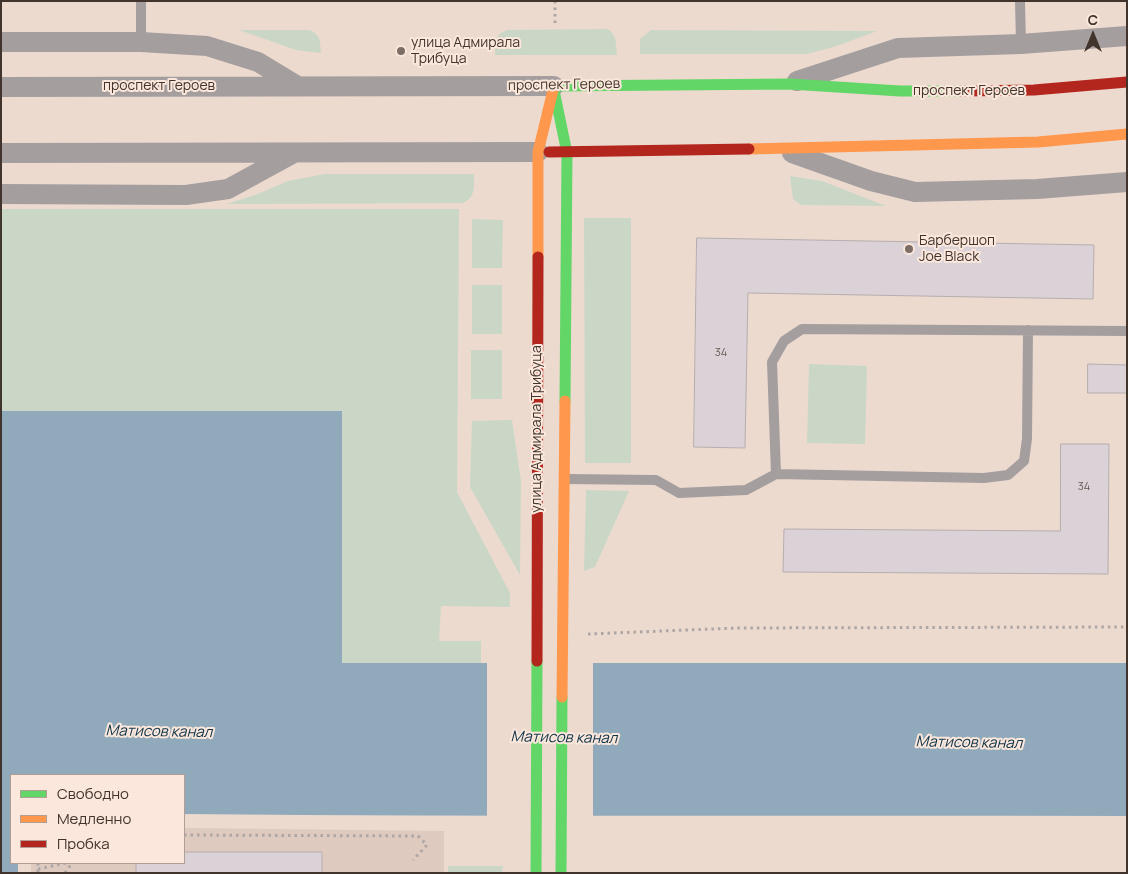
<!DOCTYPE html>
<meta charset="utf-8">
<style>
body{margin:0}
#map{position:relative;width:1128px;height:874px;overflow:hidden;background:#ecdacf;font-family:Manrope,sans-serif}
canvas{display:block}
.frame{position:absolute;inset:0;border:2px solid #41342c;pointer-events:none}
.legend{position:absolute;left:10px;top:774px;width:175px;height:90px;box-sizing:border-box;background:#fbe7db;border:1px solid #b19f95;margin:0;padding:6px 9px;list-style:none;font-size:15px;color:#41342c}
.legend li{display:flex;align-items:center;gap:10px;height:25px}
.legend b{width:25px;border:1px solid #b19f95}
.north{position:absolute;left:1068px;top:10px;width:50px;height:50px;-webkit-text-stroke:4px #fbe7db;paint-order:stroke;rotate:0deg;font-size:14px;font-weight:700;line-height:20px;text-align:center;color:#41342c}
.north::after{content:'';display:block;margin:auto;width:18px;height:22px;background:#41342c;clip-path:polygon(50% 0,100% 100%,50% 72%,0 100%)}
</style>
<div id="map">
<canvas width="1128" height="874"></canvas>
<div class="frame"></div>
<ul class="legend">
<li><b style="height:6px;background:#63d668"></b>Свободно</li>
<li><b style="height:6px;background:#ff974d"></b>Медленно</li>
<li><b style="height:6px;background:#b3261e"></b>Пробка</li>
</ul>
<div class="north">С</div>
</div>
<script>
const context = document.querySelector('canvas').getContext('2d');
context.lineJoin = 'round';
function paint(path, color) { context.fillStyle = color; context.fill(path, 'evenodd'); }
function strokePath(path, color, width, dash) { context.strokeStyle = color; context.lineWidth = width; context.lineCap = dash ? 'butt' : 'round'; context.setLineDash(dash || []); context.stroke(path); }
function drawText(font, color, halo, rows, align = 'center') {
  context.font = font + ' Manrope,sans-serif'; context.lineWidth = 4; context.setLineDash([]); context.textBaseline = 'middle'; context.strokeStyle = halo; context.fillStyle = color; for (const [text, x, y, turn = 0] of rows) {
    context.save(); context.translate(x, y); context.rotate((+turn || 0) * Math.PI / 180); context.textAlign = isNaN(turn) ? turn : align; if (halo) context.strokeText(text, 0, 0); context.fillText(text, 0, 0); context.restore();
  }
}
const commercial = new Path2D(`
 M184 828 444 831V873H31V863H184Z`);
const green = new Path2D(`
 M608 29C617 35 616 45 617 55H495V42L499 34 507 30Z
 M239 30H309C321 34 320 42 321 53L296 50Z
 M651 30 877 31 837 46 807 54H640V39Z
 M325 174H474C474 187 476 197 463 203L227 204 258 194 288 181Z
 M790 176 822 181 886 206 801 205 793 199Z
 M1 209H459L457 492 510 593V607L441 606 439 641H481V663H342V411H1Z
 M584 218H631V463H585Z
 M472 219 503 220 502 268H472Z
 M472 285H502V334H472Z
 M471 350H502V399H471Z
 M809 364 867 366 865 444 807 443Z
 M512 420 521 481 520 575 470 487 472 421Z
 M586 490 629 491 595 567 584 571Z
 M448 866H503L502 873H448Z`);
const water = new Path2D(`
 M1 411H342V663H1127V816C812 815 498 817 184 814V775H11V863H18V873H1Z`);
const pier = new Path2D(`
 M487 660H593V817L487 819Z`);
const building = new Path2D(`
 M697 238 1094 245 1093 299 748 293 745 448 694 447Z
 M1088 364 1127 365V393H1088Z
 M1061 444H1109L1108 574 783 572 784 529 1060 531Z
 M184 852H322V873H136V863H184Z`);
const path = new Path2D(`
 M555 1V23
 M588 634 737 628 1127 627
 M184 835 418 836 427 845 413 860
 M38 863V873
 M38 869 66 863
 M65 873 72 863`);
const lane = new Path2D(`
 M141 1V42
 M1020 1 1021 44
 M776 474 984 478 1008 475 1024 461 1027 439 1028 330
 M565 479 656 480 679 493 746 490 776 474 772 362 784 341 802 329 1127 331`);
const street = new Path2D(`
 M1 42H141L207 46 258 62 296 85
 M797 81 898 48 1021 44 1127 36
 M1 87 554 86
 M1 153 538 152
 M792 153 871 181 915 192 1037 189 1127 182
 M1 194 186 195 228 189 292 154`);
const fast = new Path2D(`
 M554 86 790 84 900 91H962
 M555 95 567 153 565 401
 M536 873 537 661
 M561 873 562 697`);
const slow = new Path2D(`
 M749 149 1038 142 1127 134
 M538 257V152L554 86
 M562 697 565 401`);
const jam = new Path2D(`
 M962 91 1034 90 1127 82
 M549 152 749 149
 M537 661 538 257`);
const markers = [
 [401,51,5,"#7d6e65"],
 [909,249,5,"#7d6e65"]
];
const numberNames = [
 ["34",721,353],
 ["34",1084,487]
];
const poiNames = [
 ["улица Адмирала",411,43],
 ["Трибуца",411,59],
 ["Барбершоп",919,241],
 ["Joe Black",919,257]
];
const streetNames = [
 ["проспект Героев",564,85,-1],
 ["проспект Героев",159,86],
 ["проспект Героев",969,91],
 ["улица Адмирала Трибуца",537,429,-90]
];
const waterNames = [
 ["Матисов канал",159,732,1],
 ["Матисов канал",564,738,1],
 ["Матисов канал",969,743,1]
];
paint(commercial, '#decabe');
paint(green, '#cad7c7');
paint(water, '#91aabb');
paint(pier, '#ecdacf');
paint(building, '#dad2d6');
strokePath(building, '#b6adae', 1);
strokePath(path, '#aea6a4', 3, [2.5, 4]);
strokePath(lane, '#a59e9f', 10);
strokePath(street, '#a59e9f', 20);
strokePath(fast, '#63d668', 11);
strokePath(slow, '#ff974d', 11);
strokePath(jam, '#b3261e', 11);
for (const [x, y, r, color] of markers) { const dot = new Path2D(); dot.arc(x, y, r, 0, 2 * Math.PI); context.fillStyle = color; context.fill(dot); strokePath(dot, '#fbe7db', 2); }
drawText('11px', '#675c56', null, numberNames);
drawText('14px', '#41342c', '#fbe7db', poiNames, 'left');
drawText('14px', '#41342c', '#fbe7db', streetNames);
drawText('italic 15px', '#0f344a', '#fbe7db', waterNames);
</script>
